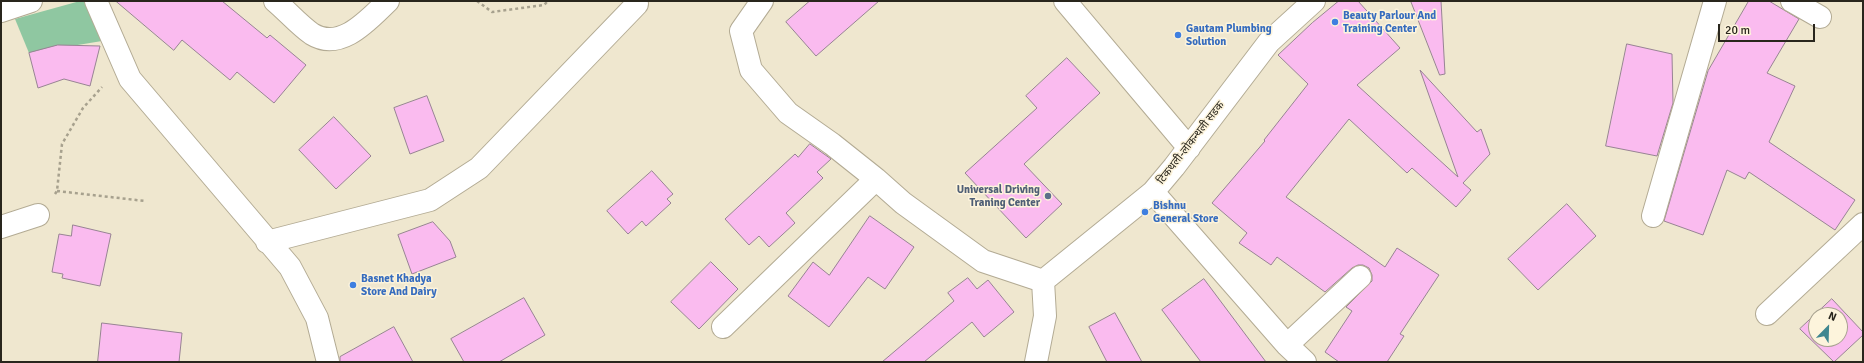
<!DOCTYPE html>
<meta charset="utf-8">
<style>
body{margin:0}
#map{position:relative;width:1864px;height:363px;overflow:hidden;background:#efe7cf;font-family:Signika,sans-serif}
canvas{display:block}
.frame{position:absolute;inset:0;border:2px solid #29261d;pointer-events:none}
.north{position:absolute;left:1808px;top:307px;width:40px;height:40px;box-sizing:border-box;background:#fdf4dc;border:1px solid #a8a290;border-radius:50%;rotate:23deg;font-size:11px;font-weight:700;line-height:16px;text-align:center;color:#29261d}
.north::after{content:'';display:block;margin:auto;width:14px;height:18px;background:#408790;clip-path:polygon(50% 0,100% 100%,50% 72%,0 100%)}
.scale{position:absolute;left:1718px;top:24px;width:97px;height:18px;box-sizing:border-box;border:2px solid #29261d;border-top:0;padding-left:5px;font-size:12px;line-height:14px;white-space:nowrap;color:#29261d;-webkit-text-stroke:3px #fdf4dc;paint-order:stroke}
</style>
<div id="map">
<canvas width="1864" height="363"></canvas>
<div class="frame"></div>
<div class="north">N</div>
<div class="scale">20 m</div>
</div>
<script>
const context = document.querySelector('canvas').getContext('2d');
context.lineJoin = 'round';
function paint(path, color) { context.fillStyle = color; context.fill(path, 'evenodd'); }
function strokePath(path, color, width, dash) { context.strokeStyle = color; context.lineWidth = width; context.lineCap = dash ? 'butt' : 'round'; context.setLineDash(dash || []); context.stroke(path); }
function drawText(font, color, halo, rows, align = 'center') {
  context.font = font + ' Signika,"Noto Sans Devanagari",sans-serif'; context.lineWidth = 3; context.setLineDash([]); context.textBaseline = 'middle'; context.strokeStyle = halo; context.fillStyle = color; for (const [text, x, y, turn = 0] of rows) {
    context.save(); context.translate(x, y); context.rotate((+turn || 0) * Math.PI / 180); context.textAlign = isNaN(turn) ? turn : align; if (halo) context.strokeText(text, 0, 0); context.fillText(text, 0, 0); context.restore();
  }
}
const green = new Path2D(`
 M80 1H86L102 41 29 53 15 19Z`);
const building = new Path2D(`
 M116 1H222L267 38 270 35 306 65 274 103 237 72 230 80 182 40 174 50Z
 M810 1H879L816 56 786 22Z
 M1339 1H1358L1400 48 1357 85 1458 177 1420 70 1477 132 1481 129 1490 154 1463 183 1471 190 1456 207 1412 168 1407 173 1349 119 1286 197 1385 267 1397 248 1439 275 1400 334 1404 336 1387 362H1339L1325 352 1352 311 1346 307 1372 281V275L1369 268 1363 265H1358L1352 268 1325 292 1277 257 1271 265 1239 243 1247 233 1212 203 1265 141 1264 140 1308 84 1278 55 1312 23Z
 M1411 1H1441L1445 74 1440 75Z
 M1749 1H1769L1799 19 1767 73 1795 86 1769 142 1855 200 1835 230 1749 172 1745 179 1727 170 1703 235 1664 221 1708 71Z
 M1627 44 1672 54 1673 103 1657 156 1606 146Z
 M58 45 100 46 90 86 64 79 38 88 29 53Z
 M1067 58 1100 93 1024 164 1062 204 1026 238 965 173 1037 108 1026 96Z
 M427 96 444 141 410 154 394 108Z
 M334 117 371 156 336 189 299 150Z
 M810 144 831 159 817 172 823 178 786 213 795 223 769 247 759 236 749 245 725 219 795 154 798 157Z
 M652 171 673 194 667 199 671 203 646 226 642 221 628 234 607 211Z
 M1567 204 1596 236 1538 290 1508 259Z
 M870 216 914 247 885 289 868 277 829 327 788 296 813 262 829 275Z
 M433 222 450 241 456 257 412 274 398 235Z
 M73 225 111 234 100 286 62 278 63 274 52 272 59 234 71 236Z
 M711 262 738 289 699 329 671 302Z
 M968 278 977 289 988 280 1014 312 984 337 972 322 924 362H882L954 301 948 293Z
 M1204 279 1266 362H1201L1162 310Z
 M524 298 545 335 499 362H464L451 339Z
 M1832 299 1863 332V335L1834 362 1800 329ZM1816 315H1840V339H1816Z
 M1115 313 1142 362H1107L1089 327Z
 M102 323 182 333 179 362H98Z
 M394 327 413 362H340V357Z`);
const path = new Path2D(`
 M477 1 492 12 544 5 548 1
 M57 191 145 201
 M55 194 57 191 62 144 83 108 102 87`);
const minor = new Path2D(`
 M96 1 130 79 290 267 317 318 328 362
 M275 1C287 11 299 25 312 34 341 52 369 19 388 1
 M762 1 741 31 751 70 788 113 832 144 876 179
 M1065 1 1189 148
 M1792 1 1820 17
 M1 11 31 1
 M1153 192 1287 345 1305 362
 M1653 216 1715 1
 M1 227 38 215
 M267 242 430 200 479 168 637 4
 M1767 314 1863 224
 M723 327 876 179 903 203 983 261 1043 281
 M1287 345 1360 277
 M1036 362 1045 316 1043 281 1153 192 1174 167 1269 42 1314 1`);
const markers = [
 [1335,22,4,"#3f7fe0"],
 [1178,35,4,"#3f7fe0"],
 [1048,196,4,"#5c6f8a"],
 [1145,212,4,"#3f7fe0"],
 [353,285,4,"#3f7fe0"]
];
const shopNames = [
 ["Beauty Parlour And",1343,16],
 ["Training Center",1343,29],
 ["Gautam Plumbing",1186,29],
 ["Solution",1186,42],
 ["Bishnu",1153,206],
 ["General Store",1153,219],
 ["Basnet Khadya",361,279],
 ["Store And Dairy",361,292]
];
const streetNames = [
 ["टिकथली-लोकन्थली सडक",1191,143,-52]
];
const serviceNames = [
 ["Universal Driving",1040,190],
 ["Traning Center",1040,203]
];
paint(green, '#8fc7a1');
paint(building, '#fabbef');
strokePath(building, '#978393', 1);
strokePath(minor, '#b3ab94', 24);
strokePath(path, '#a7a18e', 2.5, [3, 3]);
strokePath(minor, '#fff', 22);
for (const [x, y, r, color] of markers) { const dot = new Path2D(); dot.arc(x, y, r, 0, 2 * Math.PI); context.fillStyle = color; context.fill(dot); strokePath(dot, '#fdf4dc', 1.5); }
drawText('bold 11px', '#366cbe', '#fdf4dc', shopNames, 'left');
drawText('11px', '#29261d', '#fdf4dc', streetNames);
drawText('bold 11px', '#4e5e75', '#fdf4dc', serviceNames, 'right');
</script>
